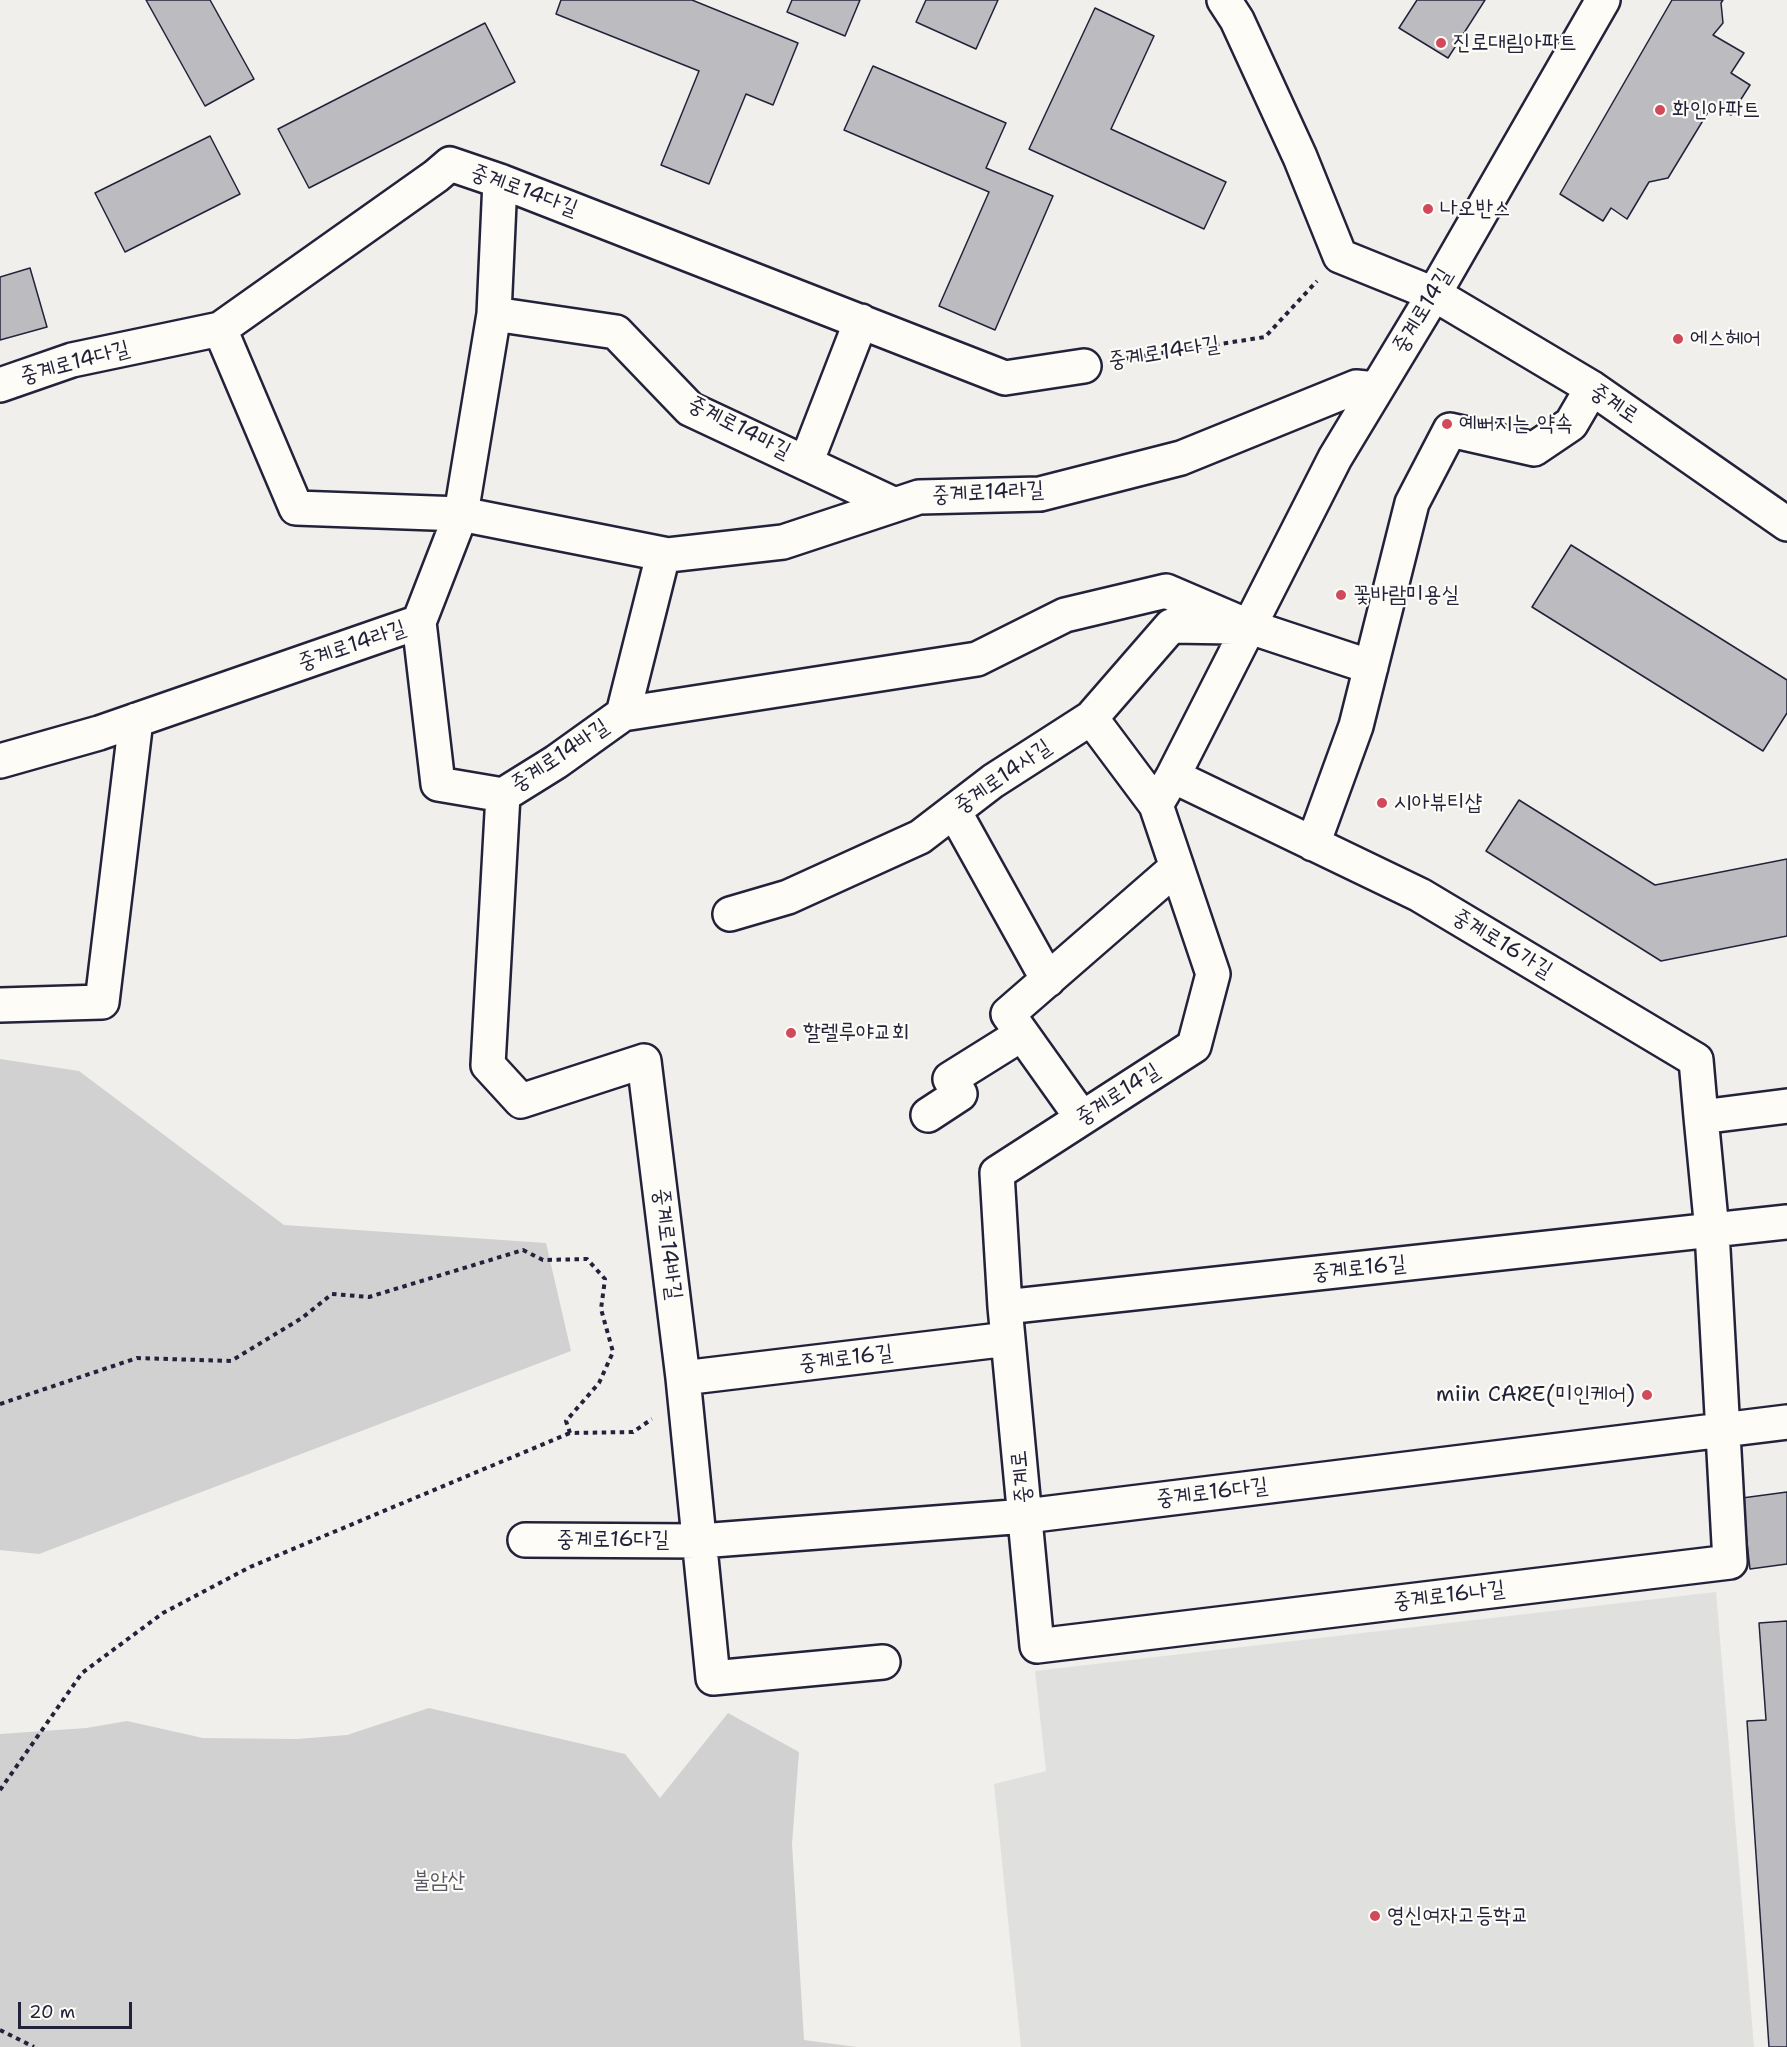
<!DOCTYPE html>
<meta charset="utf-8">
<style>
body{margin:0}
#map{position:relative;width:1787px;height:2047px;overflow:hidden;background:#f0efec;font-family:"Shantell Sans",sans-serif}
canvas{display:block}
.scale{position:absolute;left:18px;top:2002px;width:114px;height:27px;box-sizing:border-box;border:3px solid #22223b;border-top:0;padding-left:8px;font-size:18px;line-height:21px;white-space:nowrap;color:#22223b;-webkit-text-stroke:4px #fdfcf7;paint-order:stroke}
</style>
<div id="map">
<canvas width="1787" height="2047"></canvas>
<div class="scale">20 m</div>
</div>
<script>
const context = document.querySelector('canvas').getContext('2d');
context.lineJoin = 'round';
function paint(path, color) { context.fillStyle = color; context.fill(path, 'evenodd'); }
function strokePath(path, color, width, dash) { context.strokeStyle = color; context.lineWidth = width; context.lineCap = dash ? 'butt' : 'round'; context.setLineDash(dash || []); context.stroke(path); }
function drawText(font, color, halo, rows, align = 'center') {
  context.font = font + ' "Shantell Sans","Poor Story",sans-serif'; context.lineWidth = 4.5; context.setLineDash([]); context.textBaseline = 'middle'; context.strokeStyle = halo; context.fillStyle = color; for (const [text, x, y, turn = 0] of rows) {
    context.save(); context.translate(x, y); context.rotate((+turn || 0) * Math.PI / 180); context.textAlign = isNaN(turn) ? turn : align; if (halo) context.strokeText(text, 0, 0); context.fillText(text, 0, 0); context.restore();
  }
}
const built = new Path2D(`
 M1716 1592 1754 2047H1021L994 1784 1046 1771 1035 1671Z`);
const green = new Path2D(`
 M0 1059 79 1071 284 1225 546 1243 571 1351 39 1554 0 1550Z
 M429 1708 625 1754 660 1798 728 1713 799 1752 792 1844 804 2040 857 2047H0V1734L86 1728 127 1721 203 1738 297 1739 347 1735Z`);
const building = new Path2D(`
 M146 0H210L254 79 205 106Z
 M561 0H692L798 43 773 105 746 94 709 184 661 165 699 71 556 14Z
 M792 0H860L845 36 787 12Z
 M926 0H998L976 49 916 22Z
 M1417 0H1485L1448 58 1399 28Z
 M1672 0H1723L1721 3 1723 23 1713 35 1744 53 1731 73 1750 85 1731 115 1713 104 1668 178 1649 182 1627 219 1611 208 1603 221 1560 194Z
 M1095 8 1154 36 1111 129 1226 182 1204 229 1029 149Z
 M485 23 515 82 309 188 278 129Z
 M873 66 1006 123 986 168 1053 196 995 330 939 306 989 192 844 130Z
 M210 136 240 194 125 252 95 193Z
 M30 268 47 327 0 340V277Z
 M1571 545 1787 680V713L1763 751 1532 607Z
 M1519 800 1655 885 1787 859V936L1661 961 1486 851Z
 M1787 1492V1564L1750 1569 1742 1498Z
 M1787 1621V2047H1769L1747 1721 1766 1720 1759 1623Z`);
const path = new Path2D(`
 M1117 360 1265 337 1317 281
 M0 1404 137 1358 231 1361 302 1318 332 1294 369 1297 523 1250 543 1260 587 1259 605 1279 601 1309 613 1352 599 1383 566 1421 570 1433 633 1432 652 1419
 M0 1790 82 1673 163 1613 250 1567 570 1433
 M0 2030 34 2047`);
const minor = new Path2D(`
 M1224 0 1237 20 1300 157 1340 256 1434 294 1592 388 1787 524
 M1603 0 1434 294 1335 458 1173 776 1156 805 1213 974 1194 1046 997 1173 1005 1307 1037 1646 1730 1562 1712 1231 1701 1117
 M494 314 616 332 690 409 895 505
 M220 329 296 508 461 514 494 314 500 181
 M0 385 72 360 220 329 436 176 450 164 500 181 1005 378 1084 366
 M806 463 861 321
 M419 622 461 514 668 555 783 542 919 497 1040 494 1181 458 1356 387 1376 389
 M419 622 438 784 503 795
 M623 714 663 555
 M1091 718 1156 805
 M0 761 99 733 419 622
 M1173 776 1420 895 1696 1060 1701 1117 1787 1106
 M954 811 1048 980
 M1313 844 1356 726 1412 503 1450 430 1534 449 1571 424 1592 388
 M730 914 788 897 920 837 993 781 1091 718 1171 626 1234 627
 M0 1005 102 1002 136 720
 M928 1115 960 1094 950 1079 1022 1034
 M1082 1118 1008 1014 1177 867
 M1005 1307 1787 1222
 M683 1378 1008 1339
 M525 1540 700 1541 1026 1516 1787 1422
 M883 1662 713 1678 683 1378 644 1061 521 1101 488 1065 503 795 556 762 623 714 977 659 1065 615 1166 591 1250 627 1371 667`);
const markers = [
 [1441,43,6,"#d1495b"],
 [1660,110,6,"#d1495b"],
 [1428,209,6,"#d1495b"],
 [1678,339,6,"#d1495b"],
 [1447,424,6,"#d1495b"],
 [1341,595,6,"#d1495b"],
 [1382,803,6,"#d1495b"],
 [791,1033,6,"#d1495b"],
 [1647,1395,6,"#d1495b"],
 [1375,1916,6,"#d1495b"]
];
const poiNames = [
 ["진로대림아파트",1453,43],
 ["화인아파트",1672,110],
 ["나오반스",1440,209],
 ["에스헤어",1690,339],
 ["예뻐지는 약속",1459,424],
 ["꽃바람미용실",1353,595],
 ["시아뷰티샵",1394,803],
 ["할렐루야교회",803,1033],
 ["miin CARE(미인케어)",1635,1395,"right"],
 ["영신여자고등학교",1387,1916]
];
const streetNames = [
 ["중계로14다길",524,191,20],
 ["중계로14길",1423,311,-59],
 ["중계로14다길",1164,353,-9],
 ["중계로14다길",75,363,-15],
 ["중계로",1614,404,34],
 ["중계로14마길",739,428,27],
 ["중계로14라길",988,493,-3],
 ["중계로14라길",352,646,-19],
 ["중계로14바길",560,756,-34],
 ["중계로14사길",1003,777,-35],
 ["중계로16가길",1502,944,31],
 ["중계로14길",1118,1095,-33],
 ["중계로14바길",667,1244,83],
 ["중계로16길",1359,1269,-6],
 ["중계로16길",846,1359,-7],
 ["중계로",1022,1477,-96],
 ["중계로16다길",1212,1493,-7],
 ["중계로16다길",613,1540],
 ["중계로16나길",1449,1596,-7]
];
const parkNames = [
 ["불암산",439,1881]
];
paint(built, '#e0e0df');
paint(green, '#d2d1d1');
paint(building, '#bcbcc0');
strokePath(building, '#22223b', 1.5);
strokePath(minor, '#22223b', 38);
strokePath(path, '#22223b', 4, [4.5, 4.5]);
strokePath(minor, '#fdfcf7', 33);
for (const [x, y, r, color] of markers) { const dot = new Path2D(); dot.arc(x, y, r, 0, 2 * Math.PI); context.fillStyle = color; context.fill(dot); strokePath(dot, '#fdfcf7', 2); }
drawText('22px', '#22223b', '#fdfcf7', poiNames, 'left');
drawText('22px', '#22223b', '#fdfcf7', streetNames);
drawText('22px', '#575768', '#fdfcf7', parkNames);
</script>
